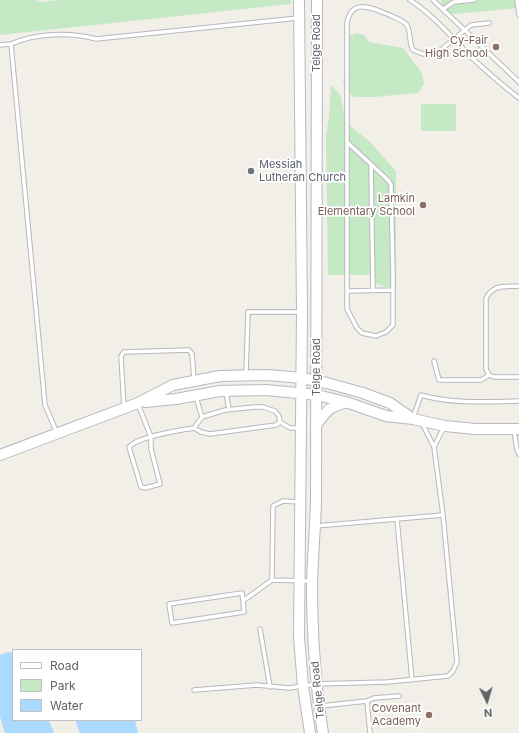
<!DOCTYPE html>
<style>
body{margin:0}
#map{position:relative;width:519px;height:733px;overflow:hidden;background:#f1efe8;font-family:Inter,sans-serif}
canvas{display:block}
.legend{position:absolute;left:12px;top:649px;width:130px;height:72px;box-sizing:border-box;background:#fff;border:1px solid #bfc1c3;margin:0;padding:5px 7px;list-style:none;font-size:12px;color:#5f6368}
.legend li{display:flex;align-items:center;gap:8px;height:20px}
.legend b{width:20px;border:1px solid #bfc1c3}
.north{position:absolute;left:467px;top:681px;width:40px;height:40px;-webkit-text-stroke:3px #fff;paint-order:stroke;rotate:175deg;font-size:11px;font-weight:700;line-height:16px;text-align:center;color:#5f6368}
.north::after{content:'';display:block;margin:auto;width:14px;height:18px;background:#5f6368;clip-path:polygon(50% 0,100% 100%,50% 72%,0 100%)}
</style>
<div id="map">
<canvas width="519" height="733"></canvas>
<ul class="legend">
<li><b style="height:5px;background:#fff"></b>Road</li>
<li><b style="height:11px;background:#c5e8c5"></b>Park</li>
<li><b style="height:11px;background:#aadaff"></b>Water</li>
</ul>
<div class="north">N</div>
</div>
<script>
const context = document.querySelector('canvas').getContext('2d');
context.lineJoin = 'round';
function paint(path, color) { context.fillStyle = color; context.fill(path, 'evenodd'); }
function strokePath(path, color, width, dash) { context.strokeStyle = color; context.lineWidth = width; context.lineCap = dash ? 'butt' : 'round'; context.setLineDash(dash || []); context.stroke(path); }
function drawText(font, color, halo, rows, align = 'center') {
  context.font = font + ' Inter,sans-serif'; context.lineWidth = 3.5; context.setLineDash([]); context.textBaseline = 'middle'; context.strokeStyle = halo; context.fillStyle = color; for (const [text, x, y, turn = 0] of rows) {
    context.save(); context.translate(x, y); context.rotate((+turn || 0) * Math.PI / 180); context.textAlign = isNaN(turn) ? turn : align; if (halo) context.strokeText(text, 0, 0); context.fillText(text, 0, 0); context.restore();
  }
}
const green = new Path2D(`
 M0 0H36L41 2 59 0H291V4L0 35Z
 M441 0H519V8L455 14C446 13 442 9 441 0Z
 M357 33 364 35 369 42 403 48 422 73 424 84 418 93 373 97H354L346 91 343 80 348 72V36Z
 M331 85 341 96 345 122 369 141 396 171V287H387L375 283 371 275H328L326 135 329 117Z
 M421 104H456V131H421Z`);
const water = new Path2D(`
 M8 652 13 653V720H49L54 733H5L0 717V655Z
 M75 720H135L138 733H80Z`);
const service = new Path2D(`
 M410 0C433 15 451 36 470 56 486 71 502 85 519 98
 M433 0 519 82
 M517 0 519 15
 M443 9 454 2 474 0
 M11 44C36 33 70 32 96 39L298 18
 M0 45 11 44 45 405 57 433
 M347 142 389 181 391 185 393 275V325L386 332 376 336 362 333 357 328 347 309V23C351 0 368 6 387 14 393 17 401 19 406 24 412 31 408 42 413 50L423 54 437 53 471 25 489 23
 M371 164 373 290
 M348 291 393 290
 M434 361 439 380H481L489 375 494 377H519
 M246 374 248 312H301
 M489 375 486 369V298C494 284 504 287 519 286
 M226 391 229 410
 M196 397 202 417
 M138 404 151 437V449L160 484 145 488 141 487 129 447C137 437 180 430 194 428
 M124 408 121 356 124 352 189 350 192 354 194 379
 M413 418 421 395C451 404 487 402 519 401
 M280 422 276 425 210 434 201 432 194 428 202 417 225 410 255 407H263L275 411 279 416 280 422 290 428H299
 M514 430 517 450 519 454
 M434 447 444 427
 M300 502 283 501 273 506 272 580 310 581
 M397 519 412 680
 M316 526 443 515
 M243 601 242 593 169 604 172 623 244 612 243 601 272 580
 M260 629 270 687
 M194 690 257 685 289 688 316 684 387 682 448 676 453 671 457 662 443 515 434 447 422 423
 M367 701 370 733
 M321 706 367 701 374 698 399 696`);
const secondary = new Path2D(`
 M299 0 302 312 299 637 303 686 310 733
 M317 0 316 503C315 529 313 555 312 582 312 632 315 683 323 733
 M145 402 176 399 220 391 266 390 317 395 346 402 386 416 413 419 445 426 475 429H519
 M316 425C327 411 328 407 345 403
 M0 455 138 403 173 385 220 376 267 375 302 378 327 383 363 393 390 403 413 419`);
const markers = [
 [496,47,4,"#8d6e63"],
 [251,171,4,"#6b7280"],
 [423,205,4,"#8d6e63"],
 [429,715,4,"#8d6e63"]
];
const educationNames = [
 ["Cy-Fair",488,41],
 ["High School",488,54],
 ["Lamkin",415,199],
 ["Elementary School",415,212],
 ["Covenant",421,709],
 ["Academy",421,722]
];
const streetNames = [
 ["Telge Road",317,43,-90],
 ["Telge Road",317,367,-90],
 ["Telge Road",318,690,-96]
];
const worshipNames = [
 ["Messiah",259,165],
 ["Lutheran Church",259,178]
];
paint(green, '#c5e8c5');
paint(water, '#aadaff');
strokePath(service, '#b5b8bc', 5.5);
strokePath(secondary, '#b6babf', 12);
strokePath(service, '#fff', 3.5);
strokePath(secondary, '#fff', 10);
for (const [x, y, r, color] of markers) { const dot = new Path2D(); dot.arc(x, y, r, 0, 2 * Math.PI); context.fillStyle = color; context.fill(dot); strokePath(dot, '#fff', 1.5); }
drawText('11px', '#785e54', '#fff', educationNames, 'right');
drawText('11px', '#5f6368', '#fff', streetNames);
drawText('11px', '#5b616d', '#fff', worshipNames, 'left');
</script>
